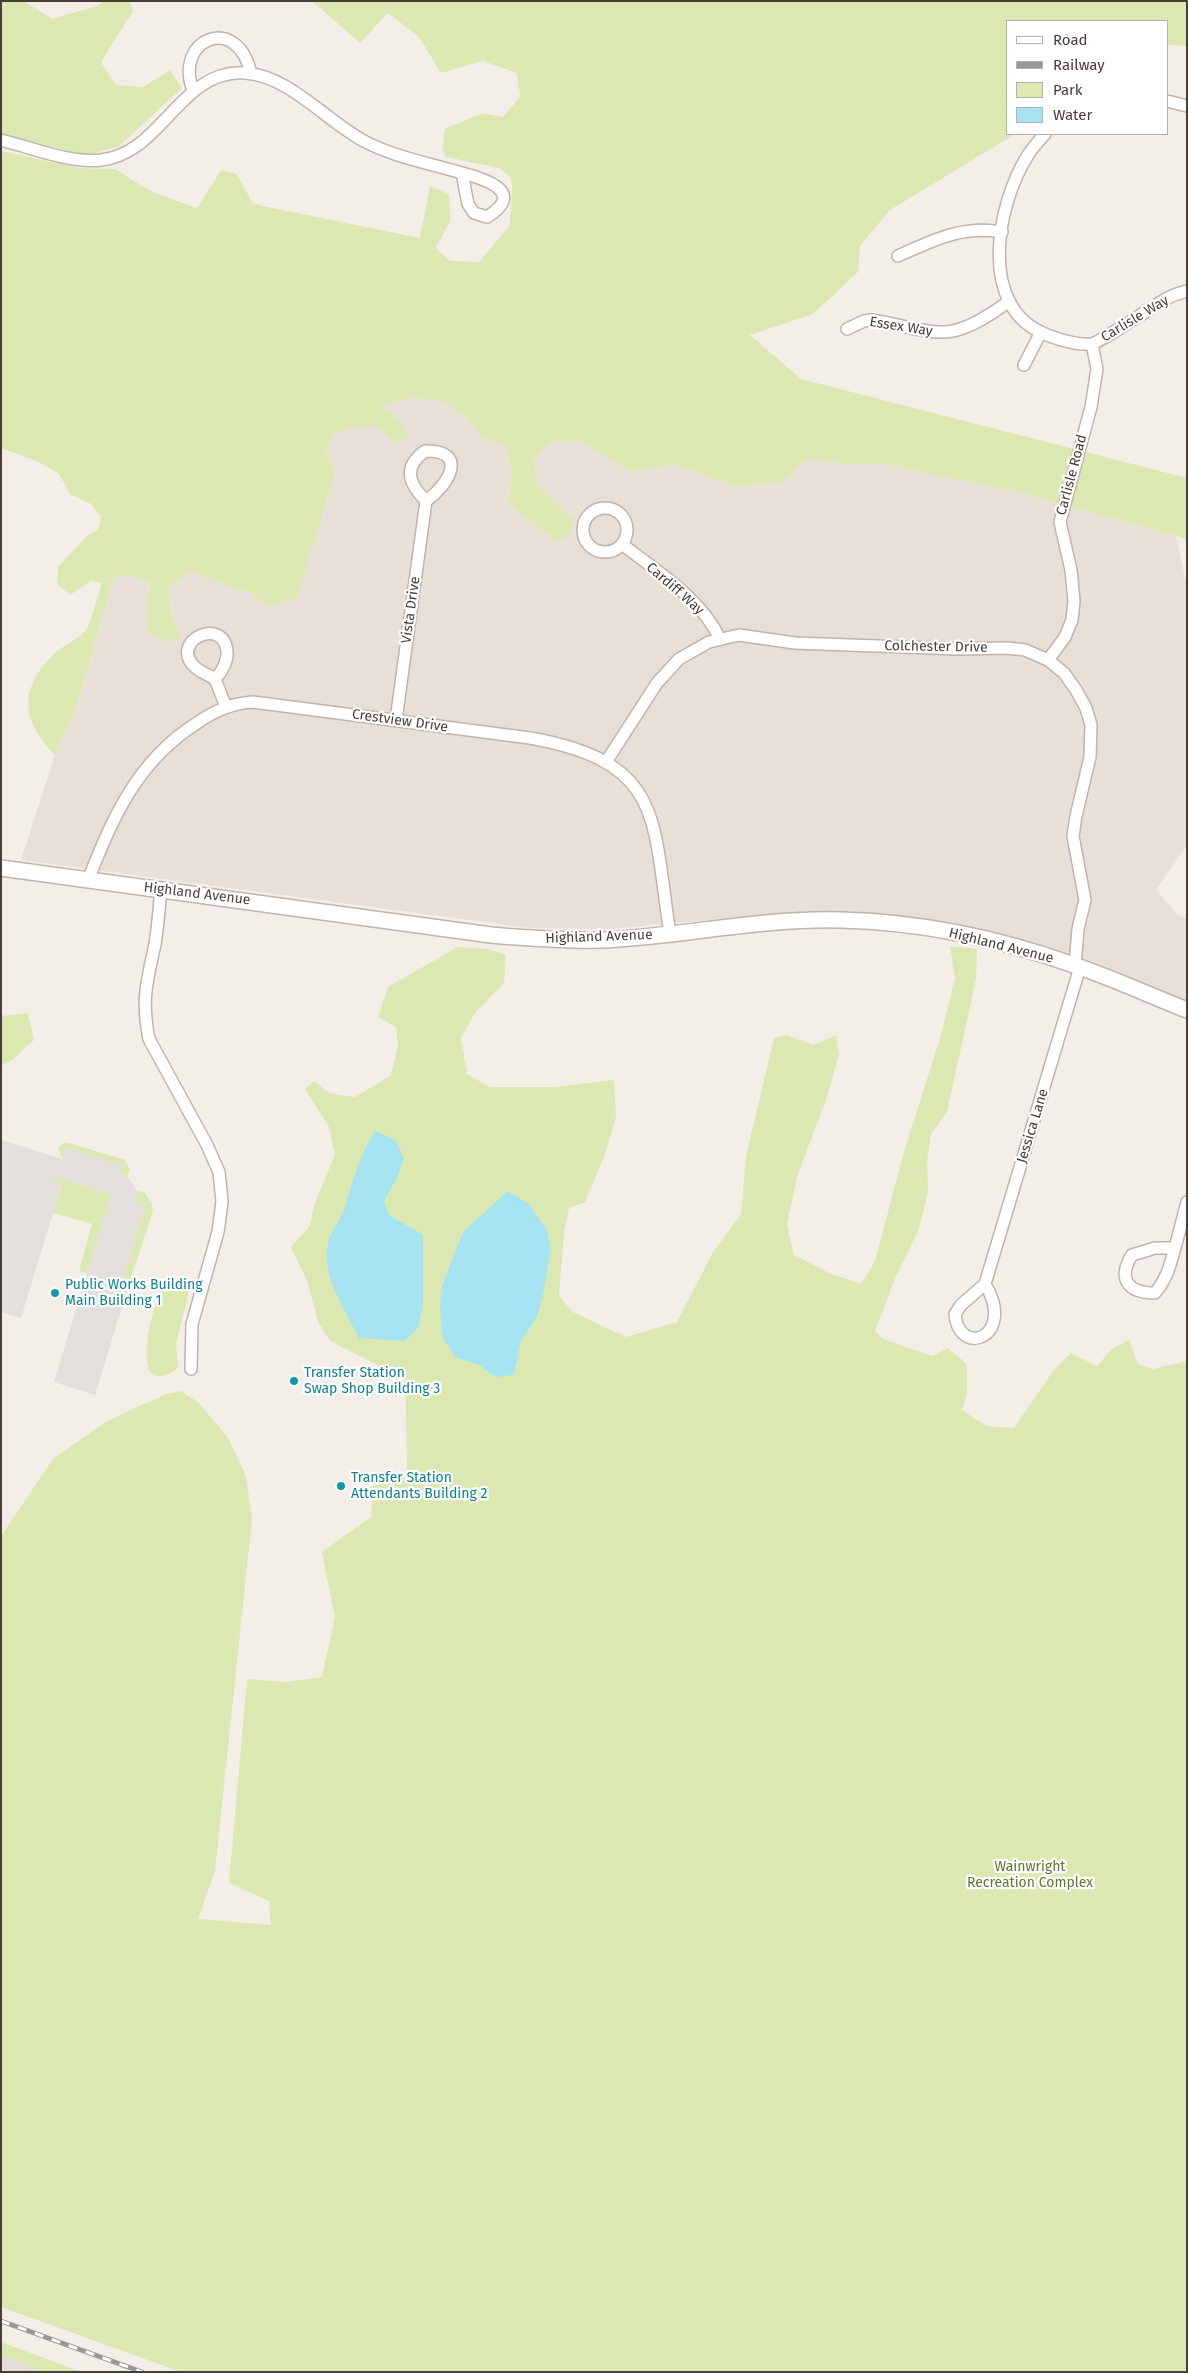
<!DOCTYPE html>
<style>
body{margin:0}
#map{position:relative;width:1188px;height:2373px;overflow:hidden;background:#f4eee9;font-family:"Fira Sans",sans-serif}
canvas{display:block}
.frame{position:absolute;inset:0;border:2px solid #483e37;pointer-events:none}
.legend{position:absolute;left:1006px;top:20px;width:162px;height:115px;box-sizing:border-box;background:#fff;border:1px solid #b6b2af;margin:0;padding:6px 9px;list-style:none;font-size:15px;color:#483e37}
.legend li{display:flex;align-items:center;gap:10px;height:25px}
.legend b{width:25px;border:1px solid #b6b2af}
</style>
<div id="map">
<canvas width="1188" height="2373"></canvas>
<div class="frame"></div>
<ul class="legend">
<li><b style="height:6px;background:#fff"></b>Road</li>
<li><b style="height:6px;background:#989898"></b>Railway</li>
<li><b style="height:14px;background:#dce8b2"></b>Park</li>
<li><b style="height:14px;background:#a6e3f0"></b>Water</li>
</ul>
</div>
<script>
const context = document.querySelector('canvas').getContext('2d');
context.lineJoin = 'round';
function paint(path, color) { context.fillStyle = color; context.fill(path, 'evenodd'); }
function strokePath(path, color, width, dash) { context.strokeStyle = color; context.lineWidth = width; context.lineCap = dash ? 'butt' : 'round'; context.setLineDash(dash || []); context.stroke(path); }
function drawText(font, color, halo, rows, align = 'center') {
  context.font = font + ' "Fira Sans",sans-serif'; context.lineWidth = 4.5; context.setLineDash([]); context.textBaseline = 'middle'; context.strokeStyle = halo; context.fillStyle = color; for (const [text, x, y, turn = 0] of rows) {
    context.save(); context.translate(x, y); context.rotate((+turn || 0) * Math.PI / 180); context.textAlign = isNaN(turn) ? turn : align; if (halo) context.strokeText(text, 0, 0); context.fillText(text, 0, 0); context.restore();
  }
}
const residential = new Path2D(`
 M410 398 442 401 465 416 483 438 505 444 512 472 508 501 521 514 558 542 554 502 537 484 534 458 551 442 579 441 631 471 676 465 735 486 782 483 806 459 843 464H884L1033 496 1176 536 1187 588V845L1156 890 1177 914 1187 919V1002L1095 962 1050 947 951 922 841 913 775 914 610 929 529 928 21 860 55 755 78 702 113 580 120 575 135 577 150 584 147 603 182 639 171 613 168 588 190 571 237 590 251 592 260 601 314 543 335 474 326 452 333 434 355 427H377L396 443 399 419 380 406Z`);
const industrial = new Path2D(`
 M1 2355 40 2372H1Z`);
const green = new Path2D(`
 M1 1H24L52 19 97 6 103 1H130L133 11 101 62 116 85 143 87 170 70 182 88 119 146 88 155 1 135Z
 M312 1H1187V46L1167 45V21H1007V134H1015L890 210 860 246 858 272 813 314 750 335 801 379 1187 478V539L1033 496 884 464H843L806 459 782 483 735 486 676 465 631 471 579 441 551 442 534 458 537 484 574 520 570 534 558 542 521 514 508 501 512 472 505 444 483 438 465 416 442 401 410 398 380 406 399 419 408 437 396 443 377 427H355L333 434 326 452 335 474 297 598 271 606 260 601 251 592 237 590 190 571 168 588 171 613 182 640 166 641 147 631V603L150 584 135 577 120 575 113 580 78 702 55 755C21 721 18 687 55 653 64 645 79 639 86 630 91 623 98 593 102 583L91 581 70 595 57 584 58 567 87 536 98 529 101 517 91 504 70 494 59 474 37 461 1 448V151L78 168 115 169 152 192 197 208 221 170 237 174 253 204 420 238 430 186 449 194 450 221 436 248 450 261 479 262 510 225 512 186 510 177 499 168 446 157 442 150 445 129 482 113 503 117 520 97 517 73 483 61 441 73 419 37 388 13 360 43Z
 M950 946 977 949 976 979 947 1112 931 1134 927 1162 928 1192 919 1229 896 1276 875 1331 883 1339 932 1356 948 1348 967 1364V1393L962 1410 986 1426 1014 1428 1053 1371 1071 1353 1097 1366 1113 1348 1129 1340 1138 1364 1153 1369 1187 1361V2372H181L1 2307V1536L53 1459 107 1421 166 1394 181 1391 198 1402 228 1438 246 1476 252 1519 215 1871 198 1919 271 1925 269 1901 229 1883 247 1679 284 1682 322 1677 335 1618 322 1552 371 1517 373 1486 407 1477 406 1399 403 1378 330 1341 318 1322 308 1283 291 1247 310 1226 314 1205 335 1155 329 1127 305 1089 314 1081 329 1093 355 1097 391 1075 398 1045 396 1027 378 1017 388 987 458 947 488 949 506 955 504 983 475 1013 461 1038 467 1074 490 1087H555L614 1080 616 1117 605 1155 585 1202 569 1208 564 1232 559 1296 573 1312 626 1337 677 1322 713 1252 741 1214 746 1156 774 1038 787 1035 813 1045 836 1035 839 1055 827 1097 798 1174 787 1224 794 1255 829 1273 861 1284 875 1261 903 1155 941 1035 955 978Z
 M28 1013 34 1040 12 1060 1 1066V1016Z
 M66 1142 125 1160 130 1170 127 1176 120 1173 122 1166 66 1148 63 1159 58 1148Z
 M54 1176 112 1194 87 1274 79 1271 92 1224 53 1213 62 1183 52 1180Z
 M137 1191 144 1192 152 1203 153 1211 128 1287 110 1281 111 1277 123 1280 145 1206 133 1202Z
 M178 1280 186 1282 190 1287 176 1344 178 1368C136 1398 146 1340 152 1317 155 1305 161 1292 168 1281Z
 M1 2342 82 2372H40L1 2355Z`);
const parking = new Path2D(`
 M1 1140 62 1159 66 1148 122 1165 120 1173 127 1176 137 1191 134 1202 145 1206 123 1281 111 1277 110 1281 128 1287 95 1395 54 1382 111 1194 54 1176 53 1180 62 1183 21 1318 1 1312Z`);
const water = new Path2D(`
 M375 1131 395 1140 404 1158 397 1178 384 1201 389 1215 423 1235V1306L418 1328 405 1341 359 1338C345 1310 317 1269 330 1237 334 1227 341 1219 344 1209 353 1181 359 1156 375 1131Z
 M508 1191 529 1204 547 1230 551 1249 543 1295 537 1317 521 1341 514 1375 495 1377 479 1365 455 1357 443 1338 440 1311 442 1286 463 1232Z`);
const minor = new Path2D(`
 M193 90C173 39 238 12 251 74
 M1167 101 1187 106
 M1045 134C1039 141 1033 147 1028 155 997 204 976 308 1047 335 1060 340 1077 345 1091 344 1100 343 1153 306 1166 299 1172 295 1180 293 1187 291
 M1 140C30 147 71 164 101 160 162 154 180 69 245 73 287 75 326 120 362 140 393 157 429 163 462 173
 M462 173C485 179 527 192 487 217L474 213 468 204Z
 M898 256C933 240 963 225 1002 232
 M847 329 864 321 872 320C939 332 948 346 1008 302
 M1024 365 1041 332
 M425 451C469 450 449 485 426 501 409 484 402 468 425 451Z
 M583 530a22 22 0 1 1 44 0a22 22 0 1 1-44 0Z
 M622 544C657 572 701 598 720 639
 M1048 660 1065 637 1072 620 1074 601 1071 570 1060 522 1091 407 1097 369 1092 344
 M215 679C222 672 228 661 227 651 223 615 168 642 195 667 200 672 209 675 215 679L226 707
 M396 720 426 501
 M606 762 657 683 679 659 709 642 739 635 795 643 959 649 1007 648 1025 650 1048 660 1064 673 1076 690 1086 708 1091 725 1090 757 1076 816 1073 836 1085 900 1078 929 1075 965
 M88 880C113 817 137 761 197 723 214 711 232 703 253 702L530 738C665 762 652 819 670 934
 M161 890C159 908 158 926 155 944 147 982 141 999 149 1039L207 1145 219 1172 222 1201 218 1232 192 1324 191 1369
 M1155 1248H1175C1170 1265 1167 1279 1155 1293 1128 1293 1117 1279 1132 1255Z
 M1175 1248 1187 1202
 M985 1284 1080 967
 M985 1284C1017 1337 959 1359 955 1314L961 1305Z`);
const tertiary = new Path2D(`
 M1 868 491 935C529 938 566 941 604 940 683 936 762 918 841 920 920 922 1001 939 1074 965 1112 978 1149 995 1187 1010`);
const rail = new Path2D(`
 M1 2321 142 2372`);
const markers = [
 [55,1293,5,"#0f9aa8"],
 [294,1381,5,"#0f9aa8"],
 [341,1486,5,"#0f9aa8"]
];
const streetNames = [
 ["Carlisle Way",1135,319,-31],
 ["Essex Way",901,327,9],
 ["Carlisle Road",1072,475,-75],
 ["Cardiff Way",675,589,41],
 ["Vista Drive",411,610,-82],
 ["Colchester Drive",936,647,1],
 ["Crestview Drive",400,721,8],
 ["Highland Avenue",197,894,7],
 ["Highland Avenue",599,937,-2],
 ["Highland Avenue",1001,946,14],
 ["Jessica Lane",1033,1126,-73]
];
const cultureNames = [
 ["Public Works Building",65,1285],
 ["Main Building 1",65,1301],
 ["Transfer Station",304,1373],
 ["Swap Shop Building 3",304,1389],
 ["Transfer Station",351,1478],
 ["Attendants Building 2",351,1494]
];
const parkNames = [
 ["Wainwright",1030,1867],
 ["Recreation Complex",1030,1883]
];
paint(residential, '#e8dfd7');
paint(industrial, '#e4ddda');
paint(green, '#dce8b2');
paint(parking, '#e3dfdd');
paint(water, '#a6e3f0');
strokePath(minor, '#c0b4ab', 14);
strokePath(tertiary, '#c0b4ab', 18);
strokePath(minor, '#fff', 11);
strokePath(tertiary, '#fff', 15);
strokePath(rail, '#989898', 5);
strokePath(rail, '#fff', 3, [9]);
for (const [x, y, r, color] of markers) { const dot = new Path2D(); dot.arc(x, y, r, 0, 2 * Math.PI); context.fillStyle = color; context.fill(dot); strokePath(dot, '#fff', 2); }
drawText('14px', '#483e37', '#fff', streetNames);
drawText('14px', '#0d838f', '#fff', cultureNames, 'left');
drawText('14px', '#5b7a2a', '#fff', parkNames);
</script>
